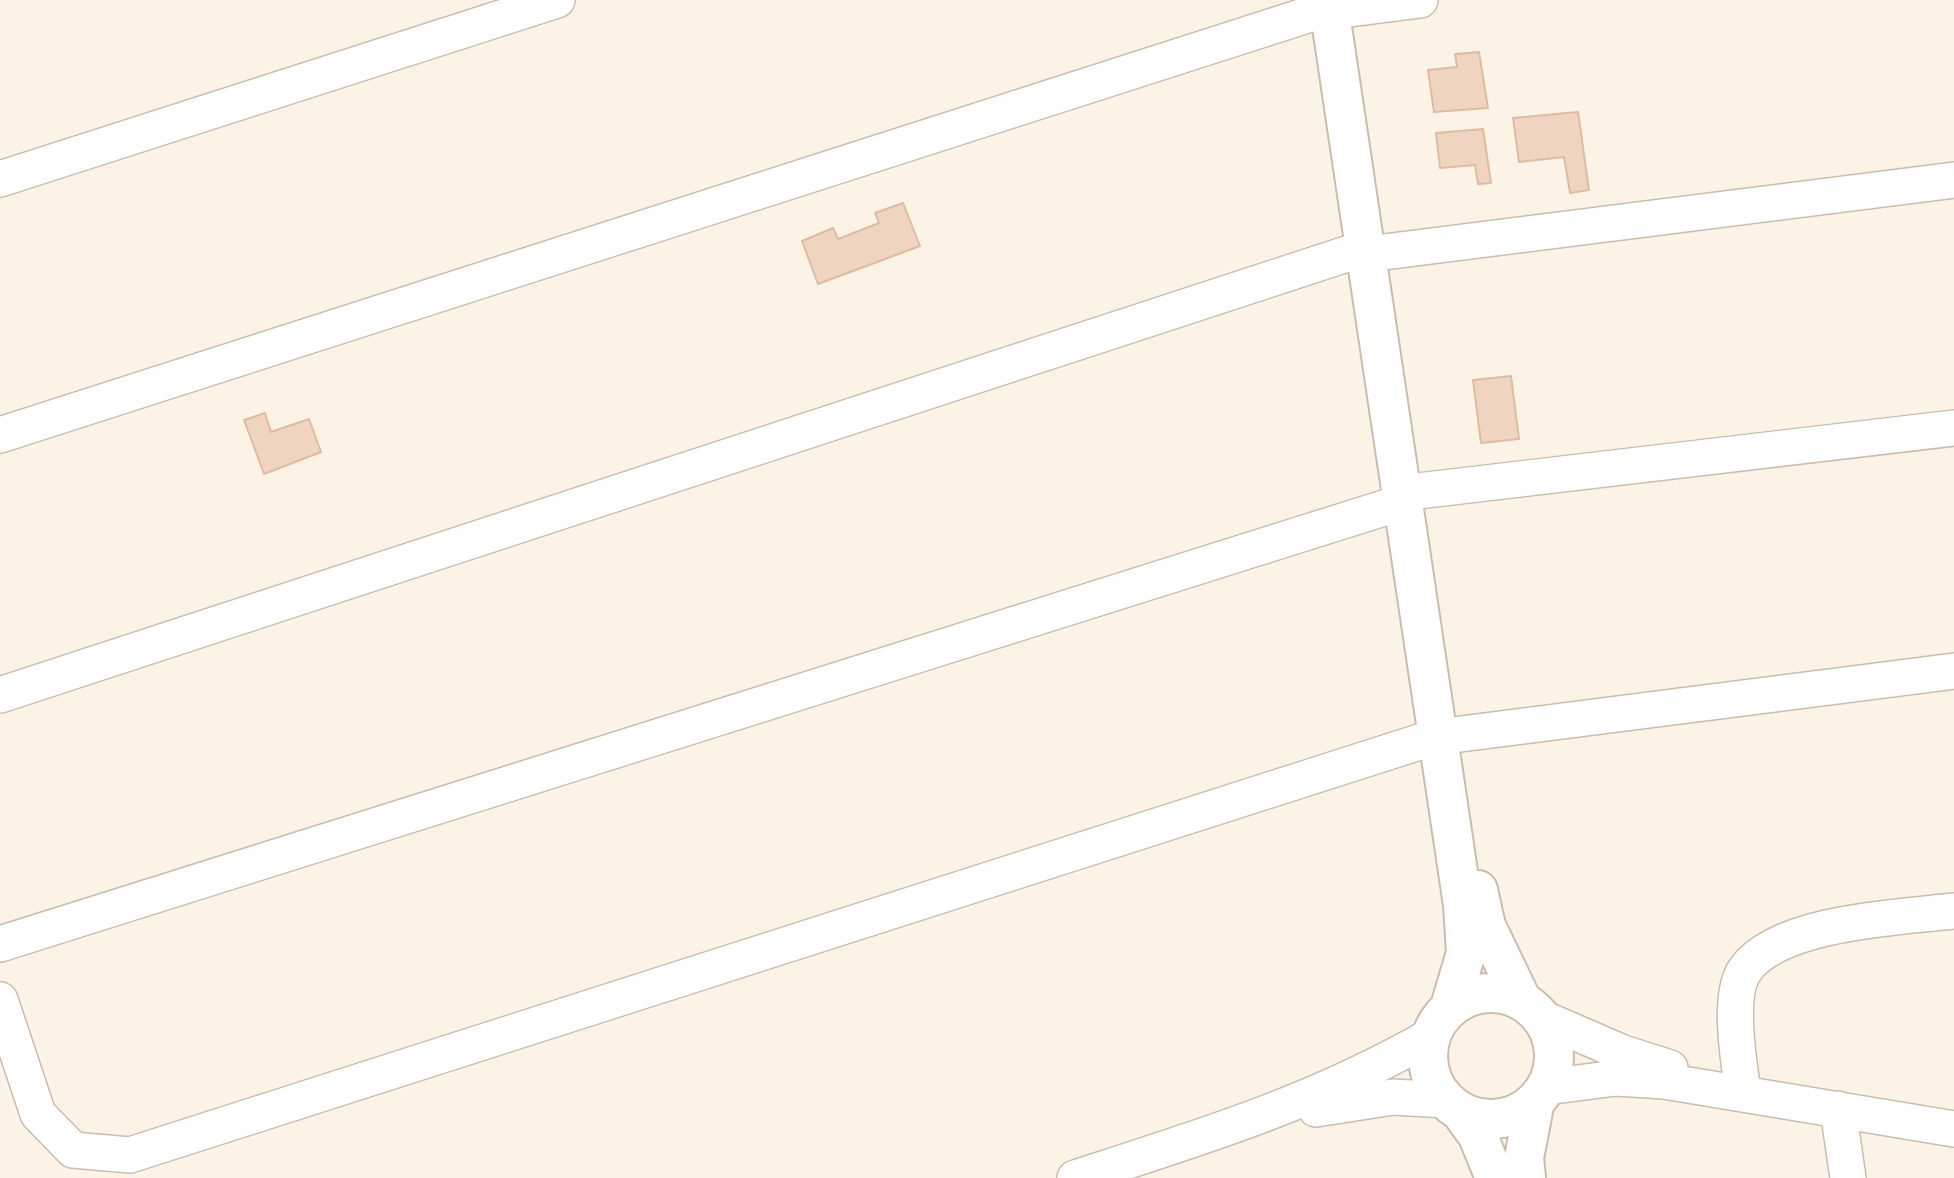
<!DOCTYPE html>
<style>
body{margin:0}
canvas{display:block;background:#fbf4e6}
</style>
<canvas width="1954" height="1178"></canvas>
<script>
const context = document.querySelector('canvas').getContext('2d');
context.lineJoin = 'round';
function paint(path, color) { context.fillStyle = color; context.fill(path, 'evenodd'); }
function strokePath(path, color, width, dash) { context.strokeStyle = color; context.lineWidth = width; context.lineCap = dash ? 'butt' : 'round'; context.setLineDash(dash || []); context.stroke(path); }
const building = new Path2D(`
 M1479 52 1488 108 1434 112 1428 70 1457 67 1455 54Z
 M1578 112 1589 190 1570 193 1564 157 1519 162 1513 118Z
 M1483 129 1491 183 1478 184 1475 165 1440 168 1436 133Z
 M903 203 920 246 818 284 802 241 833 228 838 239 879 223 875 213Z
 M1511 376 1519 439 1481 443 1473 380Z
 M265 413 271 432 309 419 321 452 264 474 244 420Z`);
const minor = new Path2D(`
 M1350 9 1420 0
 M0 179 557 0
 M1384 252 1954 180
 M0 435 1329 8
 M1418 491 1954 428
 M0 695 1365 248
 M1453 735 1954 671
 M0 944 1403 502
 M0 1000 38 1114 73 1150 130 1155 1438 736
 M1542 1018 1623 1053 1670 1068
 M1546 1087 1616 1078 1664 1081 1954 1129
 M1743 1092C1739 1062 1727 995 1745 970 1778 922 1900 917 1954 911
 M1316 1109 1393 1097 1446 1100
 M1838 1109 1848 1178
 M1075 1178C1202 1137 1314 1103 1431 1036`);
const tertiary = new Path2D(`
 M1328 0 1463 905 1466 953 1450 1007
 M1478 890 1486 926 1522 1001
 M1428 1056a63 63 0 1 1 126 0a63 63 0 1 1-126 0Z
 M1460 1111 1478 1136 1495 1178
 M1526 1178 1524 1158 1535 1101`);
paint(building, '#efd4c0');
strokePath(building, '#e1bba1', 2);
strokePath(minor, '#ccbcad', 38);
strokePath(tertiary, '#ccbcad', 42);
strokePath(minor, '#fff', 35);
strokePath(tertiary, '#fff', 38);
</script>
